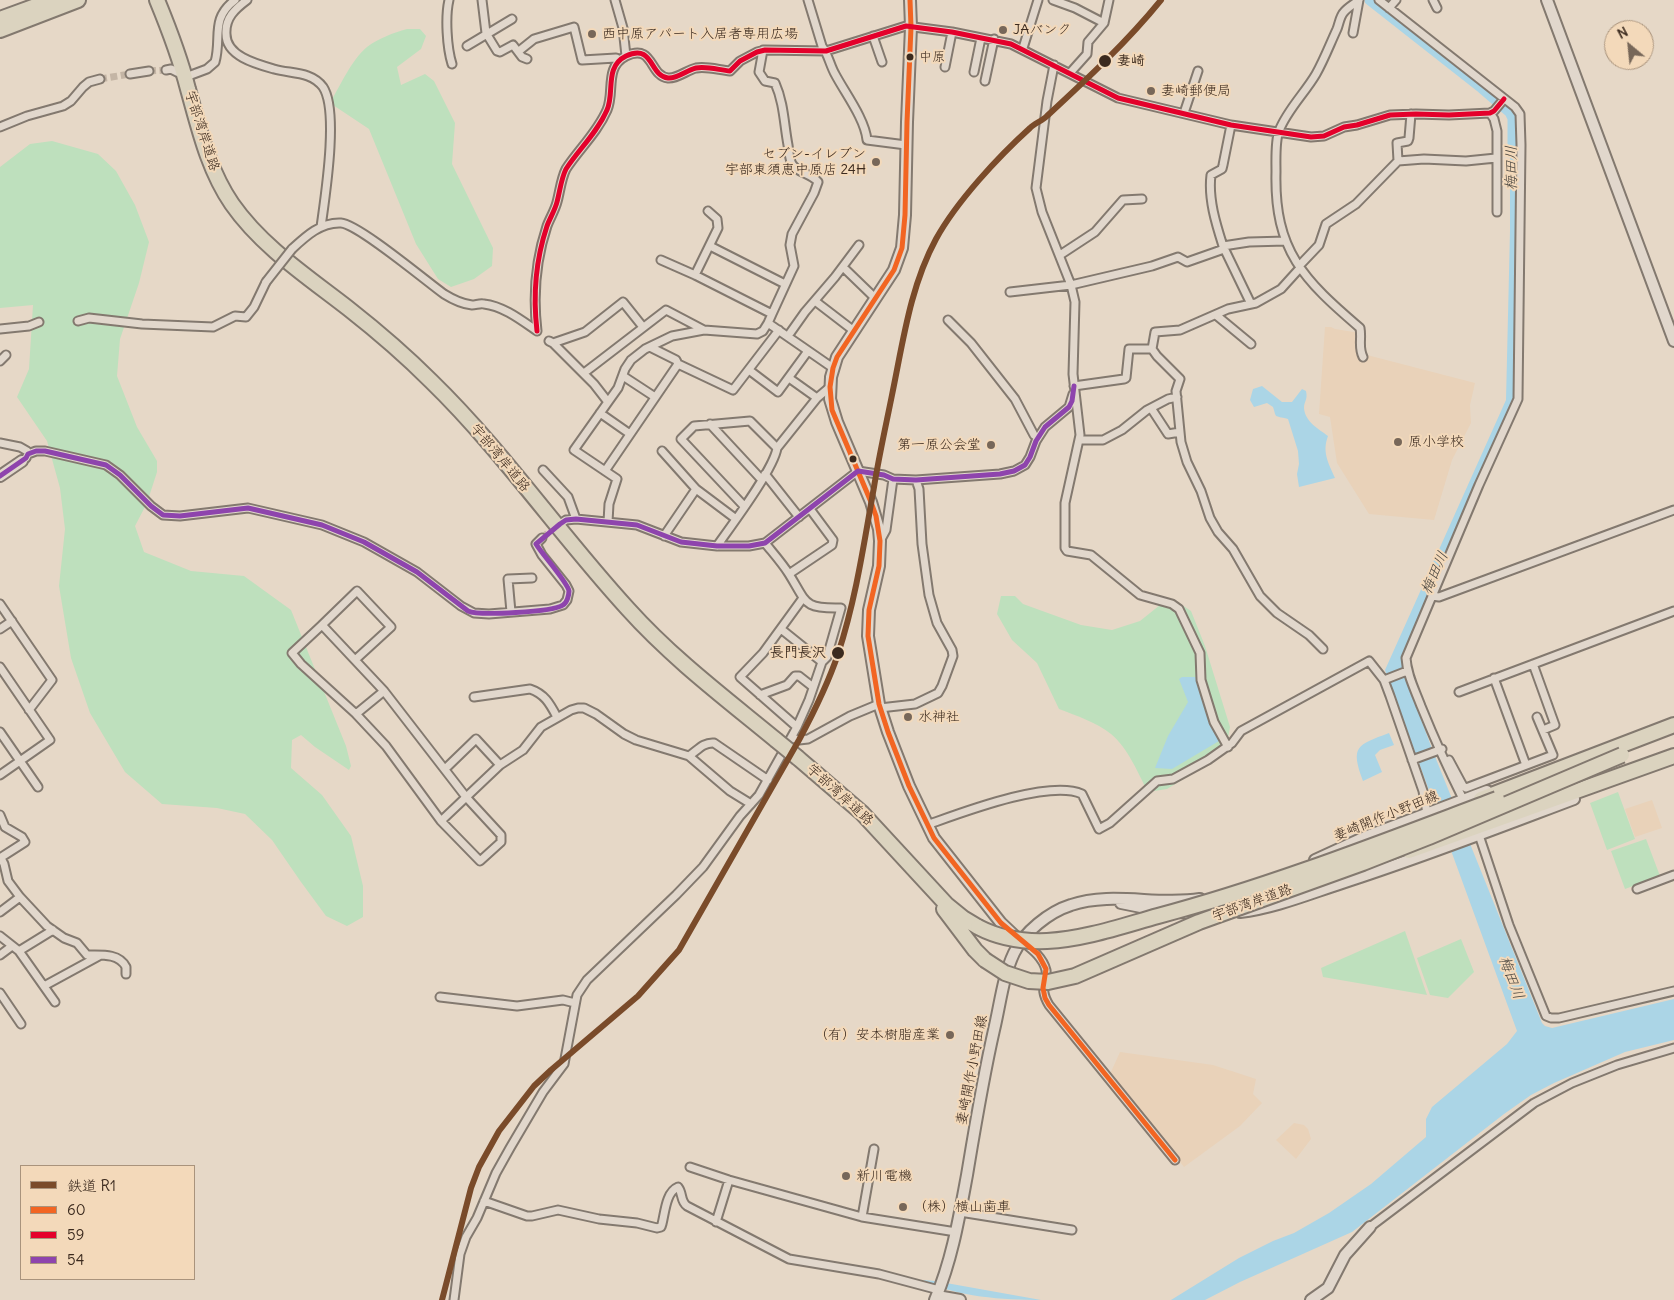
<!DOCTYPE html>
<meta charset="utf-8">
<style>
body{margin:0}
#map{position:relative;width:1674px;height:1300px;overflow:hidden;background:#e6d8c7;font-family:Delius,"Klee One",sans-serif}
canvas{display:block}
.legend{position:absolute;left:20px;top:1165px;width:175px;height:115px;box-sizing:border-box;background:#f3d9ba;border:1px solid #a9937c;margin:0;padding:6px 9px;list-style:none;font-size:15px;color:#3b2a1e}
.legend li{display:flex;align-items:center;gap:10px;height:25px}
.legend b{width:25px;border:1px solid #a9937c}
.north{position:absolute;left:1604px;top:20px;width:50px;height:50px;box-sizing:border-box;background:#f3d9ba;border:1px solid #a9937c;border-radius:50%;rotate:332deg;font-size:14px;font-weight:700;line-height:20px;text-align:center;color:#3b2a1e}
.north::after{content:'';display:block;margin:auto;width:18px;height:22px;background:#776759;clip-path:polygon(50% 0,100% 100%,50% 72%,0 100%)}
</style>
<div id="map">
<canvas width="1674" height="1300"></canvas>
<ul class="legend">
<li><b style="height:6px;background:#7a4b2a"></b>鉄道 R1</li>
<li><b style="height:6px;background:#f26522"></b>60</li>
<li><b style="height:6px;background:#e4002b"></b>59</li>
<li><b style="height:6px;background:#8e44ad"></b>54</li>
</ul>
<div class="north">N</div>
</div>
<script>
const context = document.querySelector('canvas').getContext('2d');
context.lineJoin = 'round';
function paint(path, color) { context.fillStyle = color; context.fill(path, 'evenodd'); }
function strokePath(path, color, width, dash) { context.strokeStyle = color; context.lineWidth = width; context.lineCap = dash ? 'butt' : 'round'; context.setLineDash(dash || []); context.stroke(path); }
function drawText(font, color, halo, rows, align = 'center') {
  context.font = font + ' Delius,"Klee One",sans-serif'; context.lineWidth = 4; context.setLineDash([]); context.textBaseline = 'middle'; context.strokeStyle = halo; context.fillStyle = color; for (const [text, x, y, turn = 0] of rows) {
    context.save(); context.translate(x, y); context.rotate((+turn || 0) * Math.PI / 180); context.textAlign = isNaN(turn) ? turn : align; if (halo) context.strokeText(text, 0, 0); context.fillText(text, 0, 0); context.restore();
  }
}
const built = new Path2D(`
 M1325 327H1331L1335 329 1366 334 1364 345 1367 355 1475 383 1470 405 1471 423 1452 460 1434 520 1369 514 1337 463 1330 417 1319 414Z
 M1652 800 1662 828 1635 837 1625 809Z
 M1120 1052 1213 1065 1256 1079 1253 1094 1262 1103 1240 1126 1184 1167 1110 1074Z
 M1294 1123 1304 1125 1308 1129 1311 1139 1296 1159 1276 1140Z`);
const green = new Path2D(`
 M407 29H420L426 36 421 49 397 67 401 85 425 74 434 81 455 123 452 164 493 248 492 266 474 279 451 287 438 279 416 244 369 129 330 103C340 86 352 59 367 47 379 38 393 33 407 29Z
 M52 141 98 154 116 171 135 205 149 242 139 283 120 339 117 376 137 427 157 461V472L147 503 135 526 144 552 191 571 244 576 291 610 346 746 351 766 349 770 315 747 301 735 292 740 291 768 322 795 351 836 363 886V917L347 926 326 916 301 882 272 840 245 814 217 808 162 804 125 772 90 713 71 658 59 586 65 529 60 488 47 441 17 397 29 369 33 305 0 308V167L30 144Z
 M1001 596H1015L1023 604 1081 625 1112 630 1140 621 1160 605 1179 603 1191 611 1205 646 1230 727 1227 744 1206 765 1167 789 1148 792C1138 773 1128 748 1111 734 1096 722 1077 716 1059 709L1037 663 1012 640 997 614Z
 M1618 792 1635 839 1607 850 1590 803Z
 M1646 839 1660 876 1625 889 1611 851Z
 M1405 931 1427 995 1323 977 1321 968Z
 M1461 939 1474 972 1448 998 1430 995 1417 958Z`);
const water = new Path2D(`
 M1510 128 1518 129 1515 397 1405 654 1402 669 1434 754 1542 1023 1545 1026 1552 1028 1674 999V1040L1625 1052 1554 1083 1531 1095 1504 1114 1352 1232 1240 1282 1205 1300H1171L1239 1258 1273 1241 1294 1233 1329 1213 1371 1184 1426 1137V1119L1432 1107 1507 1044 1517 1031 1385 670 1506 400 1510 231Z
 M1262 386 1282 402H1292L1302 389 1306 391C1308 400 1304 401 1304 408 1305 422 1319 429 1328 436 1322 452 1328 462 1335 478L1299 487 1297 474 1299 464 1298 451 1288 419C1273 415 1277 419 1273 407L1267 403 1254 407 1250 400 1253 389Z
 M1182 677H1195L1197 680 1219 741 1172 769 1155 768 1168 736 1188 702 1179 679Z
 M1389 733 1394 745 1380 750 1375 755 1382 772 1363 781C1350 746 1357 745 1389 733Z
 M923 1280 935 1281 1041 1300C1004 1300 956 1297 923 1280Z`);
const river = new Path2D(`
 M1370 0 1482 88 1510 112 1513 118V143`);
const streetTunnel = new Path2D(`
 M149 71 166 70
 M100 79 130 74
 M542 538 559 524`);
const street = new Path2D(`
 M247 0C235 9 225 18 226 34 226 56 256 64 274 69 291 74 311 71 323 87 339 111 325 197 321 227
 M449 0C445 17 447 48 452 64
 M482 0 486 33 497 51 500 52 513 45 522 57 527 59
 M615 0 623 28 626 56
 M808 0 822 46C828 54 830 65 835 74 845 93 865 119 867 140L906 145
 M1053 0 1075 8 1104 23
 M1359 0C1354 4 1348 7 1344 12 1340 16 1339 24 1337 29 1330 44 1324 60 1316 74 1305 93 1287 110 1279 131 1275 141 1276 161 1276 172 1274 251 1304 280 1360 328 1362 339 1358 347 1363 357
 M1379 0 1515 107 1520 114 1521 145 1518 399 1479 485 1406 658C1407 675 1415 690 1421 706 1434 738 1448 769 1463 799
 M1433 0 1437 8
 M1389 8 1396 0
 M1353 33 1359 0
 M873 36 882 62
 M467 46 512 19
 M1023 48 1038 0
 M763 50 759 72 765 81 775 83C784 103 784 124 788 145 789 151 789 159 792 164 797 173 811 173 818 182L814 193 792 234 790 245 794 266 772 314
 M519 51 534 39 574 27 582 60 616 58 620 60
 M1054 65 1047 101 1036 188 1042 212 1071 285 1075 302 1073 374 1080 435 1065 503V548L1067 551 1091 555 1140 595 1172 604 1179 609 1200 653 1201 680 1214 722 1228 747
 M945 67 952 32
 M166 70 171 69 177 72
 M974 72 981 38
 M1070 73 1087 54 1088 42 1104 23 1109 0
 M130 74 149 71
 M191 75 207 69 215 62C222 37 210 19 235 0
 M985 81 994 39
 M1184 113 1198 71
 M1490 113 1494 119 1497 131V212
 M0 127 27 116 63 106 71 101 83 87 89 82 100 79
 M1398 161 1424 159 1466 161 1496 158
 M710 246 785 284
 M1223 246C1216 224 1208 199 1211 175L1222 169 1223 165 1231 125
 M292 249C306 236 321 222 341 223 358 224 426 281 444 294 452 299 462 304 472 305 476 305 480 303 484 304 503 306 521 320 537 331
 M1060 255 1095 232 1123 200 1142 199
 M661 260 695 275 772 314 768 323 833 368
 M1299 266 1319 245 1326 224 1356 204 1398 161 1397 143 1408 141 1409 138 1411 114
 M843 267 875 298
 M695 275 718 228 717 219 708 211
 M1010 292 1071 285 1152 266 1178 257 1187 262 1224 249
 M815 301 854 331
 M1251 304 1223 246 1249 242 1286 241
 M1216 315 1251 344
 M948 320 971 343 1015 399 1034 435 1038 438
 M78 321 89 318 142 324 213 327 235 316 246 317 254 307 266 282
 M0 329 29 326 39 322
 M537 331C533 297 536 259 547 226 550 218 555 210 557 202 560 191 561 179 566 169 579 149 597 133 607 110 615 92 604 67 626 56 654 43 649 76 668 78 677 79 687 70 696 68 707 66 719 70 730 71L740 61 757 52 765 50 826 51 906 26 952 32 1011 44 1118 98 1231 125 1311 137 1324 136 1344 127 1357 125 1390 115 1416 114 1449 115 1490 113 1494 111 1504 99
 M788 336 805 312 835 277 859 245
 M549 341 553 343 594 384 608 402 574 450 617 479 609 504 608 522
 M553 343 585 332 623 302 643 327
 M650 347 676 360 678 364
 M1152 349 1157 356 1180 379 1176 391 1181 442 1187 462 1201 491 1210 518 1218 532 1233 549 1260 596 1277 613 1309 635 1323 649
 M0 361 6 355
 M749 370 778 392 808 351
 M584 373 666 310 704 330
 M623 376 655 397
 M789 378 817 398
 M1074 386 1124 379 1126 378 1129 349H1152L1155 332 1180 330 1228 309 1256 303 1281 289 1300 268
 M608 402 618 388 625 369 631 360 645 349 672 336 704 330 757 334 763 331 768 323
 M1151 408 1168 434 1180 432
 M600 413 630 434
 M710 424 762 480
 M1079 440H1103L1122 430 1147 410 1168 399 1177 397
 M0 443 20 447 27 451 28 454
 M662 451 696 489 736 519
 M22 461 26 458 28 454 36 451H45L106 465 120 475 151 506 163 515 180 516 248 508 322 525 364 542 417 572 461 606 474 613 489 614 550 609 563 605 567 600 569 591 566 585 542 555 536 544 542 538
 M543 470 568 497 576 519
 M605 471 678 364 733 390 779 330
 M765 474 799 517
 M744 506 681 439 694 426 750 421 777 448
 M560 524 566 520 576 519 637 525 681 542 717 546H749L765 543 858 471 884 475 893 479 916 480 1000 474 1014 471 1025 465 1030 457 1036 441 1045 427 1069 407 1073 394
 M664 536 696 489
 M880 541 886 530 893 479
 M717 546C731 526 774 469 777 448L817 398 830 387
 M789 574 832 545 833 540 810 509
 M1432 596 1439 597 1674 510
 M0 604 52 680 29 710
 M511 612 508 579 532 578
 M322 625 384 691 466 797 501 835V842L480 861 441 821 386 746 356 714 301 664 292 653Z
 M322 625 357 591 391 627 355 660
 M0 629 12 621
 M781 629 822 662
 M1533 664 1555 725 1543 730
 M0 667 50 740 0 775
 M1494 678 1526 765
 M1384 680 1407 671
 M1459 692 1674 611
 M760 695 787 685 795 676H799L813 687
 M474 697 530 689C545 694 550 704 557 717
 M880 708 915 704 938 693 942 686 953 656 952 650 937 623 929 595 922 544 919 489 916 480
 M356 714 384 691
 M797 727 740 677 763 653 803 598
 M0 732 38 787
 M791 738 799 740 808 739 850 716 879 704
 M689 756C697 751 703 742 714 743L768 780
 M1412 760 1442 749
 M1449 760 1463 786 1466 788 1553 755 1537 717
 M445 769 476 739 500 765
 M0 815 5 827 22 837 25 842 0 858
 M441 821 500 765 523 750 541 727 571 710 578 708H584L596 714 624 734 636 740 689 756 730 791 751 804
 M927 825C961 813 1049 779 1082 794L1099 829 1110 823 1157 781 1173 779 1208 760 1232 743 1241 731 1369 661 1384 680 1390 696 1423 791 1427 813
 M1479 835 1509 925 1546 1016 1551 1018H1559L1674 991
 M1 858 4 864 8 881 20 897 47 926 64 938 77 943 87 955C101 955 119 953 126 967V974
 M1637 889 1674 875
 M0 912 20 897
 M0 936 19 951 55 1002
 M1024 943C1033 950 1043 958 1046 970 1048 986 1038 986 1049 1005L1175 1160
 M19 951 53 930
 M0 955 12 946
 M44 986 99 956
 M0 993 21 1024
 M440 997 517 1006 563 1000 575 1003
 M690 1167 729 1180 862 1217 956 1232
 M484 1201 527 1216H532L558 1210 599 1219 637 1223 657 1228 661 1227 662 1224C665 1212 666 1192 678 1187 683 1193 680 1201 687 1206L789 1259 879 1274 939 1290
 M960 1212 1072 1230
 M862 1217 874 1149
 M716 1222 729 1180
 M1370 1227 1534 1103 1572 1083 1617 1065 1674 1048
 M454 1300 460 1254 466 1237 477 1218 496 1173 510 1148 543 1092 564 1064 577 995 587 980 676 895 703 867 740 816 759 795 797 727 809 700 822 662 827 657 841 608C803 609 807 603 789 574 782 563 773 553 765 543`);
const secondary = new Path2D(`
 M910 0 911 27 907 122 905 215 902 248 894 270 837 357 831 377 830 399 837 422 871 502 879 529 880 541 879 566 869 610 868 636 879 704 888 732 909 786 934 838 1001 923 1020 941
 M1547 0 1674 341
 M0 476 22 461
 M1315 860 1365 837 1487 791
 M1121 903 1156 910 1213 915
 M1240 912C1274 908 1308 894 1342 883 1420 858 1497 828 1574 799
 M937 1296 960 1300
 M935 1300C952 1260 959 1218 967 1175 975 1127 983 1078 994 1030 1000 1005 1003 976 1014 953 1024 932 1049 912 1071 905 1111 891 1158 906 1200 899
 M1311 1300 1328 1288 1345 1255 1370 1227`);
const highway = new Path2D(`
 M157 0C169 29 180 58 188 89 199 128 208 169 232 204 262 247 308 277 349 309 377 331 405 355 431 381 503 451 560 535 628 609 672 658 725 698 776 740
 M0 19 52 0
 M0 30 78 0
 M798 758 862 813 947 905 963 918 978 927
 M1481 799 1674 725
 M1409 851 1674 756
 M944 909 975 950 985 960`);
const streetBridge = new Path2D(`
 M266 282 292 249`);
const highwayBridge = new Path2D(`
 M776 740 798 758
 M978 927C999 938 1023 942 1047 941 1085 939 1122 926 1158 916 1274 885 1385 841 1497 799
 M985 960 1005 973 1029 981 1048 982 1075 976 1199 922 1363 863 1429 837 1622 755`);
const bus1 = new Path2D(`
 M910 0 911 27 907 122 905 215 902 248 894 270 837 357 833 368 830 387 832 410 871 502 876 516 880 541 879 566 869 610 868 636 879 704 888 732 909 786 934 838 1001 923 1038 954 1046 969 1043 988 1045 998 1049 1005 1175 1160`);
const bus2 = new Path2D(`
 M537 331C533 297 536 259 547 226 550 218 555 210 557 202 560 191 561 179 566 169 579 149 597 133 607 110 615 92 604 67 626 56 654 43 649 76 668 78 677 79 687 70 696 68 707 66 719 70 730 71L740 61 757 52 765 50 826 51 906 26 952 32 1011 44 1118 98 1231 125 1311 137 1324 136 1344 127 1357 125 1390 115 1416 114 1449 115 1490 113 1494 111 1504 99`);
const bus3 = new Path2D(`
 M0 476 26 458 28 454 36 451H45L106 465 120 475 151 506 163 515 180 516 248 508 322 525 364 542 417 572 468 611C479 616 553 612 563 605 567 603 569 595 569 591 568 583 542 554 536 544L560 524 566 520 576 519 637 525 681 542 717 546H749L765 543 858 471 884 475 893 479 916 480 1000 474 1014 471 1025 465 1030 457 1036 441 1045 427 1069 407 1072 401 1074 386`);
const rail1 = new Path2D(`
 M442 1300 471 1188 479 1167 499 1131 534 1086 551 1070 638 996 679 950 799 740C814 712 828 684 838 654 856 599 864 543 874 487 879 456 886 425 892 395 903 342 910 287 936 239 957 201 998 157 1030 128 1035 123 1042 121 1047 116 1087 79 1127 42 1161 0`);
const markers = [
 [1003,30,5,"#776759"],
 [592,34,5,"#776759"],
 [910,57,4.5,"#3b2a1e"],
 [1105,61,7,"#3b2a1e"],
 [1151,91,5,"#776759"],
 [876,162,5,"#776759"],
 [1398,442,5,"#776759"],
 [991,445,5,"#776759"],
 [853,459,4.5,"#3b2a1e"],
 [838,653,7,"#3b2a1e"],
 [908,717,5,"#776759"],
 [950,1035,5,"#776759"],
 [846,1176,5,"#776759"],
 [903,1207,5,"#776759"]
];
const busNames = [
 ["中原",919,57]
];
const poiNames = [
 ["JAバンク",1013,30],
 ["西中原アパート入居者専用広場",602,34],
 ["妻崎郵便局",1161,91],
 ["セブン-イレブン",866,154,"right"],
 ["宇部東須恵中原店 24H",866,170,"right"],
 ["原小学校",1408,442],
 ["第一原公会堂",981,445,"right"],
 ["水神社",918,717],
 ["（有）安本樹脂産業",940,1035,"right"],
 ["新川電機",856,1176],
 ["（株）横山歯車",913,1207]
];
const stopNames = [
 ["妻崎",1117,61],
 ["長門長沢",826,653,"right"]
];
const streetNames = [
 ["宇部湾岸道路",202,131,72],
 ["宇部湾岸道路",500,458,50],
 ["宇部湾岸道路",840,795,42],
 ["妻崎開作小野田線",1386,816,-22],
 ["宇部湾岸道路",1252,903,-20],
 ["妻崎開作小野田線",972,1070,-79]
];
const waterNames = [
 ["梅田川",1512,168,-90],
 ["梅田川",1435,573,-66],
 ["梅田川",1511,978,69]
];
paint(built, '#e9d2b9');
paint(green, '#bee0bd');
paint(water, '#abd5e6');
strokePath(river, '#abd5e6', 11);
strokePath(streetTunnel, '#c4b5a5', 7, [7, 3.5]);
strokePath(street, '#83796f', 11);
strokePath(secondary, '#83796f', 14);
strokePath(highway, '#83796f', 18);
strokePath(street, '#e1d7cc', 7);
strokePath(secondary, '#e1d7cc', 10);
strokePath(highway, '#dbd3bf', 14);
strokePath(streetBridge, '#83796f', 11, []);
strokePath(highwayBridge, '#83796f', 18, []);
strokePath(streetBridge, '#e1d7cc', 7);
strokePath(highwayBridge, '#dbd3bf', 14);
strokePath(bus1, '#f26522', 5);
strokePath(bus2, '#e4002b', 5);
strokePath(bus3, '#8e44ad', 5);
strokePath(rail1, '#7a4b2a', 6);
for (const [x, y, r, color] of markers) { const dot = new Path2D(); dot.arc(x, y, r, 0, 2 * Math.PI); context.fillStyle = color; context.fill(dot); strokePath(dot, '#f3d9ba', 2); }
drawText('13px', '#3b2a1e', '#f3d9ba', busNames, 'left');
drawText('14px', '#3b2a1e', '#f3d9ba', poiNames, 'left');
drawText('bold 14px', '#3b2a1e', '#f3d9ba', stopNames, 'left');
drawText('14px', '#3b2a1e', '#f3d9ba', streetNames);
drawText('italic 15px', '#48443e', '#f3d9ba', waterNames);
</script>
